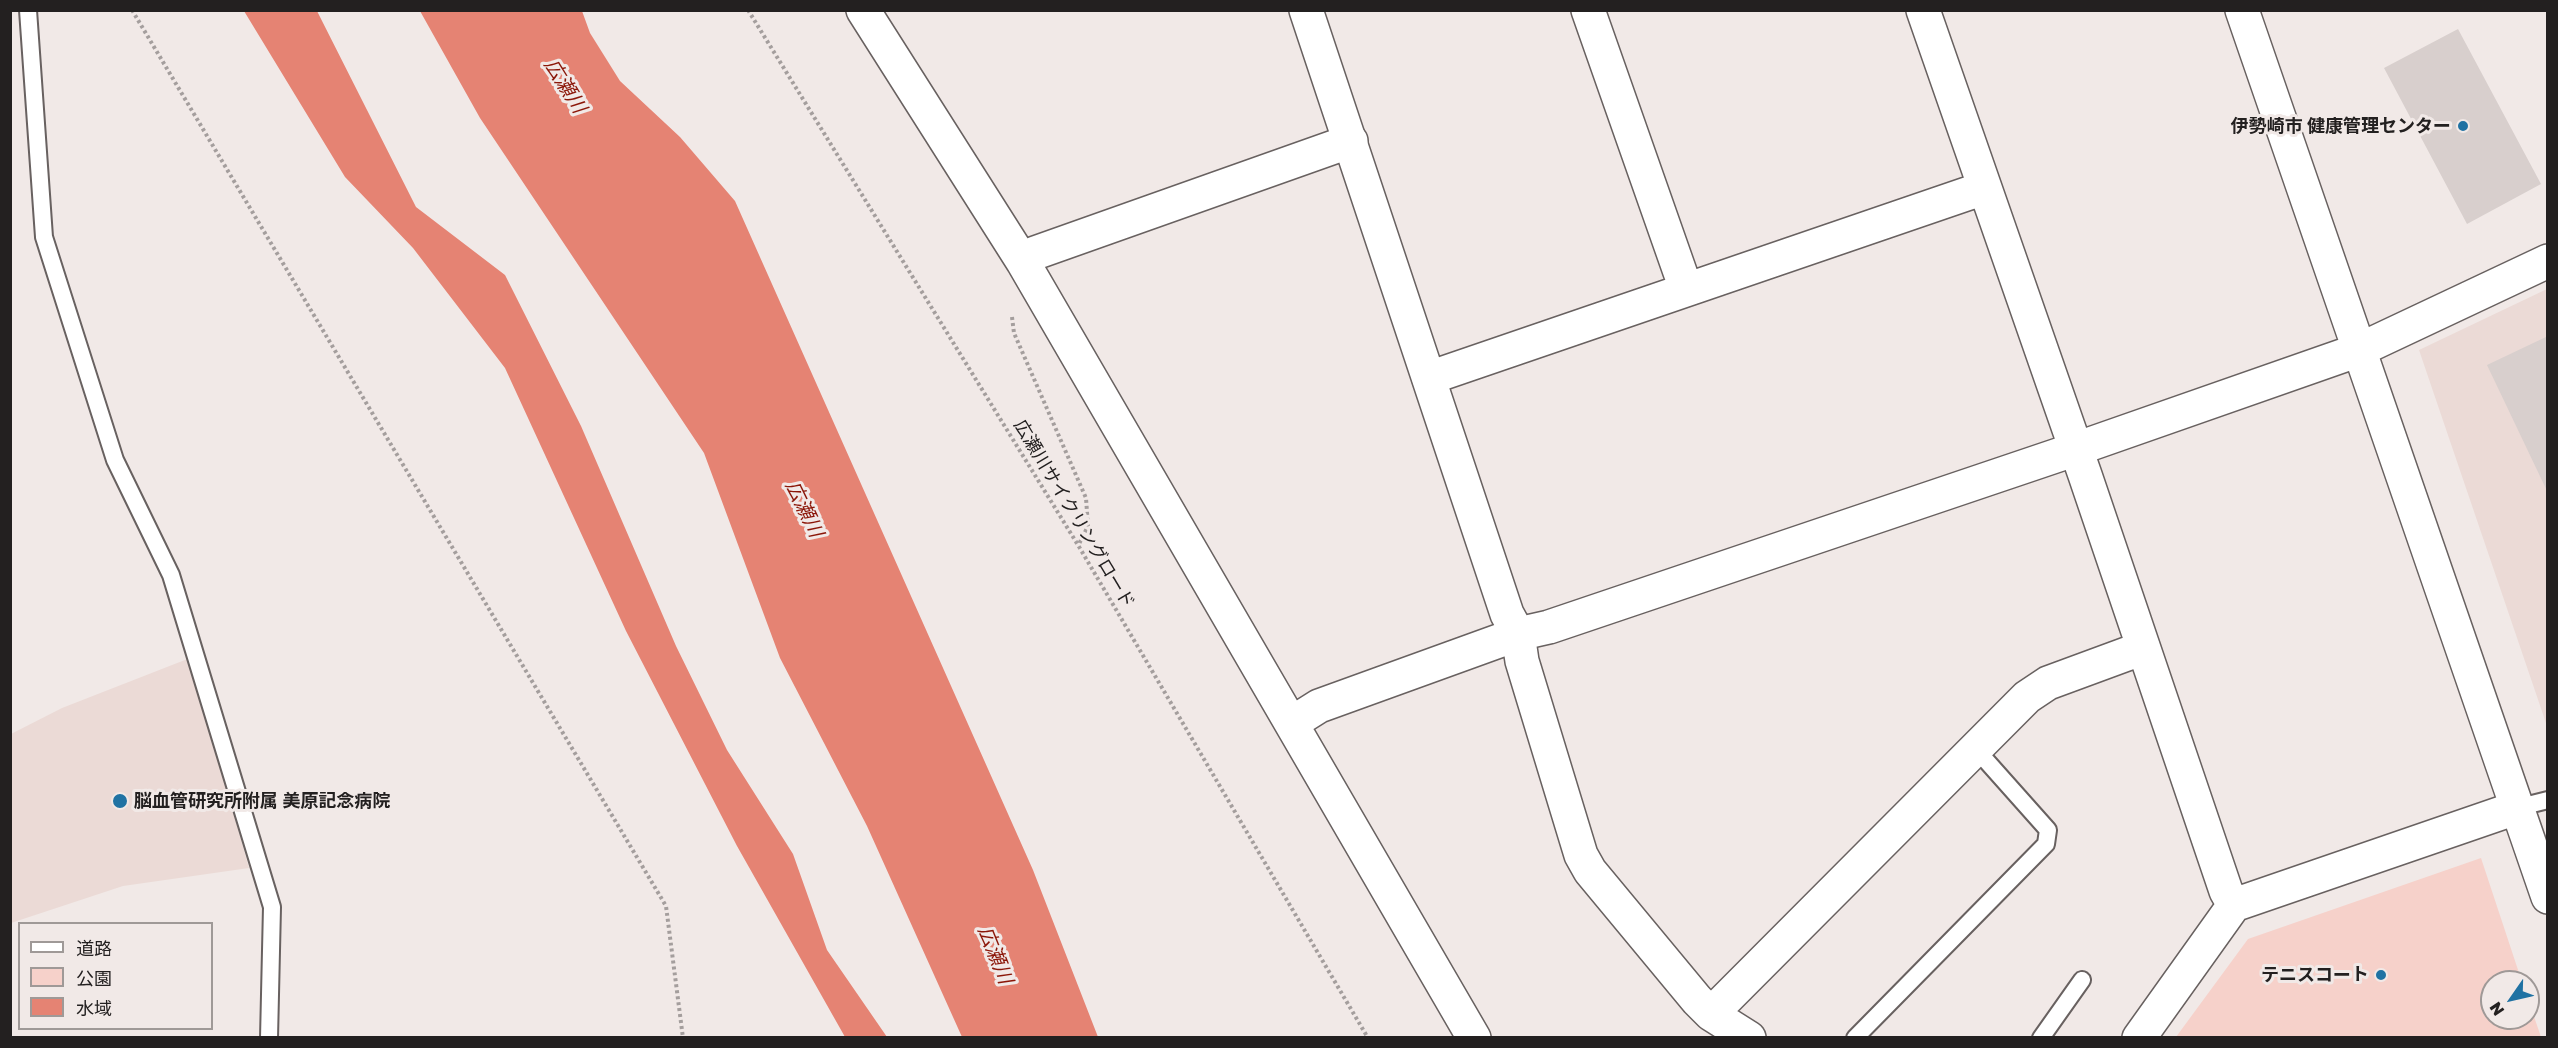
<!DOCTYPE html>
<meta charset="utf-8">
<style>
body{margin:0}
#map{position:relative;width:2558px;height:1048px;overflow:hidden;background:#f1e9e7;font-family:"Golos Text","Noto Sans JP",sans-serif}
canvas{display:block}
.frame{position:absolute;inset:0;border:12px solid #232020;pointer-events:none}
.legend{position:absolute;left:18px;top:922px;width:195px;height:108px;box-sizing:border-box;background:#f1e9e7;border:2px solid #9f9997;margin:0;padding:8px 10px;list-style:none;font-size:18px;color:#232020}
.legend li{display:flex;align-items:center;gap:12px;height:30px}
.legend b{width:30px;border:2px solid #9f9997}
.north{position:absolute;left:2480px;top:970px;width:60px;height:60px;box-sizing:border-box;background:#f1e9e7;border:2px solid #9f9997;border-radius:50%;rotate:236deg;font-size:16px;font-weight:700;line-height:24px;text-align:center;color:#232020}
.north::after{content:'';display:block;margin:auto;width:21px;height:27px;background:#2072a3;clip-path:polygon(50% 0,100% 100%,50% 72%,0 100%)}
</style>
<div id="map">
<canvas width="2558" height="1048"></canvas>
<div class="frame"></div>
<ul class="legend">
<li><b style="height:8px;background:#fff"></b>道路</li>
<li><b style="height:16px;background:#f6d1ca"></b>公園</li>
<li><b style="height:16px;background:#e58373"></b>水域</li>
</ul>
<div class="north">N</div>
</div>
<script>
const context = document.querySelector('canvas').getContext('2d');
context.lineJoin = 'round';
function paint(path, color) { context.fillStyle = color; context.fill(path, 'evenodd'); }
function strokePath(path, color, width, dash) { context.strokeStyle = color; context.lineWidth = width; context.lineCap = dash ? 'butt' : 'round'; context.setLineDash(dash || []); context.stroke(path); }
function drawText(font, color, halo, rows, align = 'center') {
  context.font = font + ' "Golos Text","Noto Sans JP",sans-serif'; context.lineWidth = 6; context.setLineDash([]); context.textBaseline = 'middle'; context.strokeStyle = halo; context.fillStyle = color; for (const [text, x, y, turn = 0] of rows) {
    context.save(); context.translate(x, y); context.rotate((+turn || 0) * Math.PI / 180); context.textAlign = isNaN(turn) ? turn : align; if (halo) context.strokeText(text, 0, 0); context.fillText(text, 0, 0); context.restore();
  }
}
const built = new Path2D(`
 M2547 289V726L2419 350Z
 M190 658 249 868 123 886 11 923V734L62 708Z`);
const green = new Path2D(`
 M2481 858 2522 982H2492V1018H2528V999L2541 1037H2176L2248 939Z`);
const water = new Path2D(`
 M244 11H317L416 207 505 275 581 426 676 646 727 750 793 854 827 950 887 1037H845L737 846 626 631 505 368 413 248 345 177Z
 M420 11H582L590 33 620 81 680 137 735 201 1033 870 1098 1037H962L867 826 780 658 704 453 480 118Z`);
const building = new Path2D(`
 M2458 29 2541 184 2467 224 2384 68Z
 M2548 336V493L2487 365Z`);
const path = new Path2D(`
 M132 10 666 906 683 1038
 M748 10 1078 545 1368 1038
 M1012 317 1014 333 1086 498 1088 526 1079 544`);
const lane = new Path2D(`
 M28 10 44 237 115 460 171 575 272 907 269 1038
 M2516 808 2548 800
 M1855 1038 2046 844 2048 830 1975 748
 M2041 1038 2082 980`);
const street = new Path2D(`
 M863 10 1023 262 1474 1038
 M1588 10 1686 289
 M1923 10 2085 475 2226 891 2234 905
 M1023 262 1035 253 1351 141
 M2359 350 2548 261
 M1429 378 1984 188
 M1292 723 1319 706 1518 634 1522 661 1581 855 1590 871 1697 1000 1711 1014 1749 1038
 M1711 1014 2027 697 2048 683 2143 648
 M2139 1038 2234 905 2516 808`);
const secondary = new Path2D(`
 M1306 10 1507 614 1518 634 1549 627 2076 449 2359 350
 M2242 10 2548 897`);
const markers = [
 [2463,126,6,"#2072a3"],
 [120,801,8,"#2072a3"],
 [2381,975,6,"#2072a3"]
];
const poiNames = [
 ["伊勢崎市 健康管理センター",2451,126],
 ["脳血管研究所附属 美原記念病院",134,801,"left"],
 ["テニスコート",2369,975]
];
const streetNames = [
 ["広瀬川サイクリングロード",1074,514,59]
];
const waterNames = [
 ["広瀬川",565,86,58],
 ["広瀬川",804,509,64],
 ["広瀬川",995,955,68]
];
paint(built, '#ebdad6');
paint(green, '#f6d1ca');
paint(water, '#e58373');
paint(building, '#d8cfcd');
strokePath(lane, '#686160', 20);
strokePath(street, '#686160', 36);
strokePath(secondary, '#686160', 36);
strokePath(path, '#a49e9d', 4, [3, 3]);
strokePath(lane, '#fff', 16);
strokePath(street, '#fff', 33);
strokePath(secondary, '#fff', 33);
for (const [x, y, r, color] of markers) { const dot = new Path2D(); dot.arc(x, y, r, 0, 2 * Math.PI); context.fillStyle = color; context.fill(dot); strokePath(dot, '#f1e9e7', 2); }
drawText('bold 18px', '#232020', '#f1e9e7', poiNames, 'right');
drawText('18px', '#232020', '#f1e9e7', streetNames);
drawText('italic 20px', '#8b1608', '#f1e9e7', waterNames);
</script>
